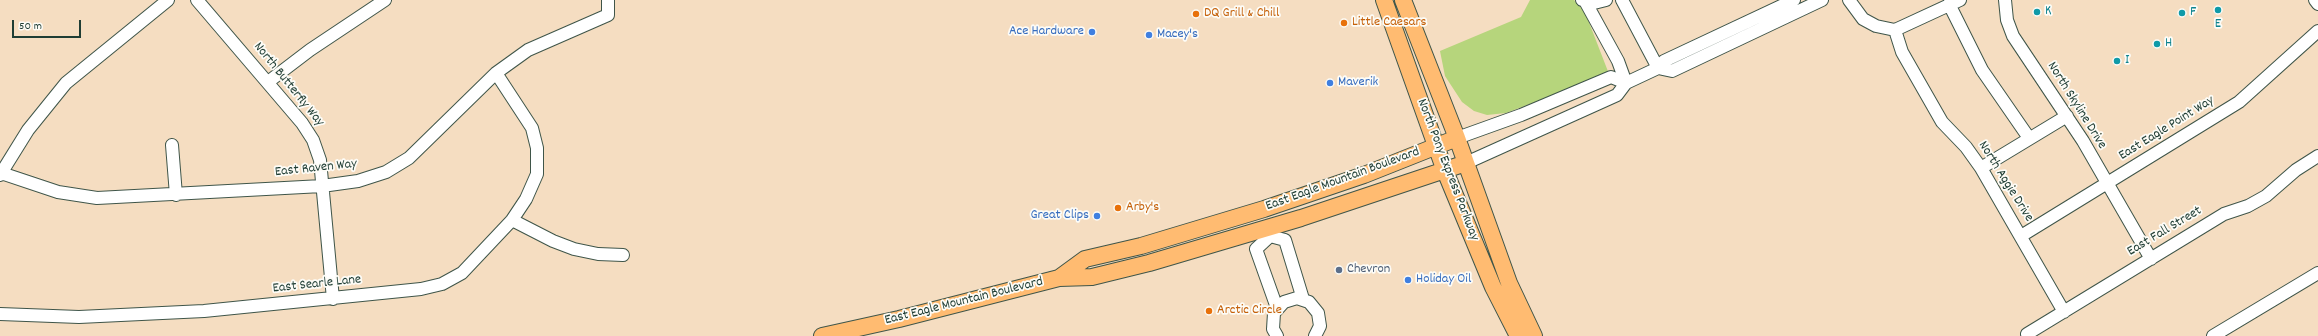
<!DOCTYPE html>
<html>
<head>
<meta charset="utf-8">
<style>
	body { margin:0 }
	#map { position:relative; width:2318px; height:336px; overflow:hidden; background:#f5ddc1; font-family:Dekko,sans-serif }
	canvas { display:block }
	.scale { position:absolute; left:12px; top:20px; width:69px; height:18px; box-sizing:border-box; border:2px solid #1f3d34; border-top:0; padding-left:5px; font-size:12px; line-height:14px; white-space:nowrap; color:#1f3d34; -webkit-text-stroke:3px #fdfcf7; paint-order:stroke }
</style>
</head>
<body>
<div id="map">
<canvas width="2318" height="336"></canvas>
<div class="scale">50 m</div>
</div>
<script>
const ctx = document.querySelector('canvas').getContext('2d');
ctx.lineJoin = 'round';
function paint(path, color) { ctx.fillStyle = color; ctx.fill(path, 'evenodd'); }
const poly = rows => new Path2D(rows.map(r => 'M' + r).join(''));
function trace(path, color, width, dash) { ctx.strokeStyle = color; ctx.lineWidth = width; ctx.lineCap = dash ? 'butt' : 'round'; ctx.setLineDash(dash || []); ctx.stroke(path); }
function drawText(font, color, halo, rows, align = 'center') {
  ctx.font = font + ' Dekko,sans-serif'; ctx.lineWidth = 3.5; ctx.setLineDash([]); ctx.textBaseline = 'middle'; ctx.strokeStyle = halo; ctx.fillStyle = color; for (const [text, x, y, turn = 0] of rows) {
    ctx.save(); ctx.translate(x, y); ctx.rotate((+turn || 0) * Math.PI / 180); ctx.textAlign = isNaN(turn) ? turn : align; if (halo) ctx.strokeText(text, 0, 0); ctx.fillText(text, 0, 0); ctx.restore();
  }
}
paint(poly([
	[1530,0,1574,0,1585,12,1609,74,1506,113,1487,115,1474,111,1462,102,1445,76,1440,51,1521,17]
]), '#b6d57c');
const minor = poly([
	[197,0,302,123,313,140,320,160,333,299],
	[1582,0,1594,3,1606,0],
	[1622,0,1658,68],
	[1849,0,1863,19,1876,26,1895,30,1960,0],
	[2005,0,2007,20,2013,36,2083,141,2151,259],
	[2315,0,2318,4],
	[1585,1,1618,61,1626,83],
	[1949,4,1982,70,2029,138],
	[1895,30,1902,52,1942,122,1966,147,1981,168,2064,312],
	[1658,68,1672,71,1822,0],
	[268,82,310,50,385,0],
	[1457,138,1521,115,1611,77,1626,83],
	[172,145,176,195],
	[1466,163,1617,95,1626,83,1658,68,1664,61,1794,0],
	[1981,168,2067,116],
	[1,173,58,192,97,198,322,186,358,181,386,172,409,158,496,73,528,50,608,15,608,0],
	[0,175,28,130,66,83,168,0],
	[512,220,553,241,574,249,598,254,623,255],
	[1270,236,1256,249,1277,308],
	[1270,236,1285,240,1303,299],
	[2021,236,2239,102,2318,31],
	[0,314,79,317,204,311,421,289,442,284,462,273,512,220,526,199,537,174,537,148,532,128,496,73],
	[2027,334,2224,214,2248,206,2266,196,2296,170,2318,156],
	[1277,336,1273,329,1274,313,1284,302,1297,298,1309,302,1318,313,1320,326,1315,336],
	[2213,336,2318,273]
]);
const major = poly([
	[1384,0,1445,171,1493,287,1518,336],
	[1403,0,1457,138,1509,283,1534,336],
	[1059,278,1085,259,1141,246,1264,209,1364,175,1457,138],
	[822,336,899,319,1059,278,1092,277,1149,263,1301,218,1466,163]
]);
trace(minor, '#3f5549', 14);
trace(major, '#3f5549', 18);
trace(minor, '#fff', 12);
trace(major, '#ffbb71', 16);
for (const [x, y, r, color] of [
	[2218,10,4,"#0f9aa8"],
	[2037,12,4,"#0f9aa8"],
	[2182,13,4,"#0f9aa8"],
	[1196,14,4,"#e8710a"],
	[1344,23,4,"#e8710a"],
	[1092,32,4,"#3f7fe0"],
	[1149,35,4,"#3f7fe0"],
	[2157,44,4,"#0f9aa8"],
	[2117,61,4,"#0f9aa8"],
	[1330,83,4,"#3f7fe0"],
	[1118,208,4,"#e8710a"],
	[1097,216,4,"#3f7fe0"],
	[1339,270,4,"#5c6f8a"],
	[1408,280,4,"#3f7fe0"],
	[1209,311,4,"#e8710a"]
]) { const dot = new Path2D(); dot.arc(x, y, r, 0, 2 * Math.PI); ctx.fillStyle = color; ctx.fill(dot); trace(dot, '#fdfcf7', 1.5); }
drawText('14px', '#0d838f', '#fdfcf7', [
	["K",2045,12],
	["F",2190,13],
	["E",2218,25,"center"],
	["H",2165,44],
	["I",2125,61]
], 'left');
drawText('14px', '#c56008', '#fdfcf7', [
	["DQ Grill & Chill",1204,14],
	["Little Caesars",1352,23],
	["Arby's",1126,208],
	["Arctic Circle",1217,311]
], 'left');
drawText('14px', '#366cbe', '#fdfcf7', [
	["Ace Hardware",1084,32,"right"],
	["Macey's",1157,35],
	["Maverik",1338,83],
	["Great Clips",1089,216,"right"],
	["Holiday Oil",1416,280]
], 'left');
drawText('14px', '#1f3d34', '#fdfcf7', [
	["North Butterfly Way",288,85,51],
	["North Skyline Drive",2076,106,58],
	["East Eagle Point Way",2167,129,-32],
	["East Raven Way",316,169,-6],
	["North Pony Express Parkway",1447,170,69],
	["East Eagle Mountain Boulevard",1343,180,-20],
	["North Aggie Drive",2005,182,58],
	["East Fall Street",2165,232,-31],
	["East Searle Lane",317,285,-6],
	["East Eagle Mountain Boulevard",964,302,-14]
]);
drawText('14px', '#4e5e75', '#fdfcf7', [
	["Chevron",1347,270]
], 'left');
</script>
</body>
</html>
